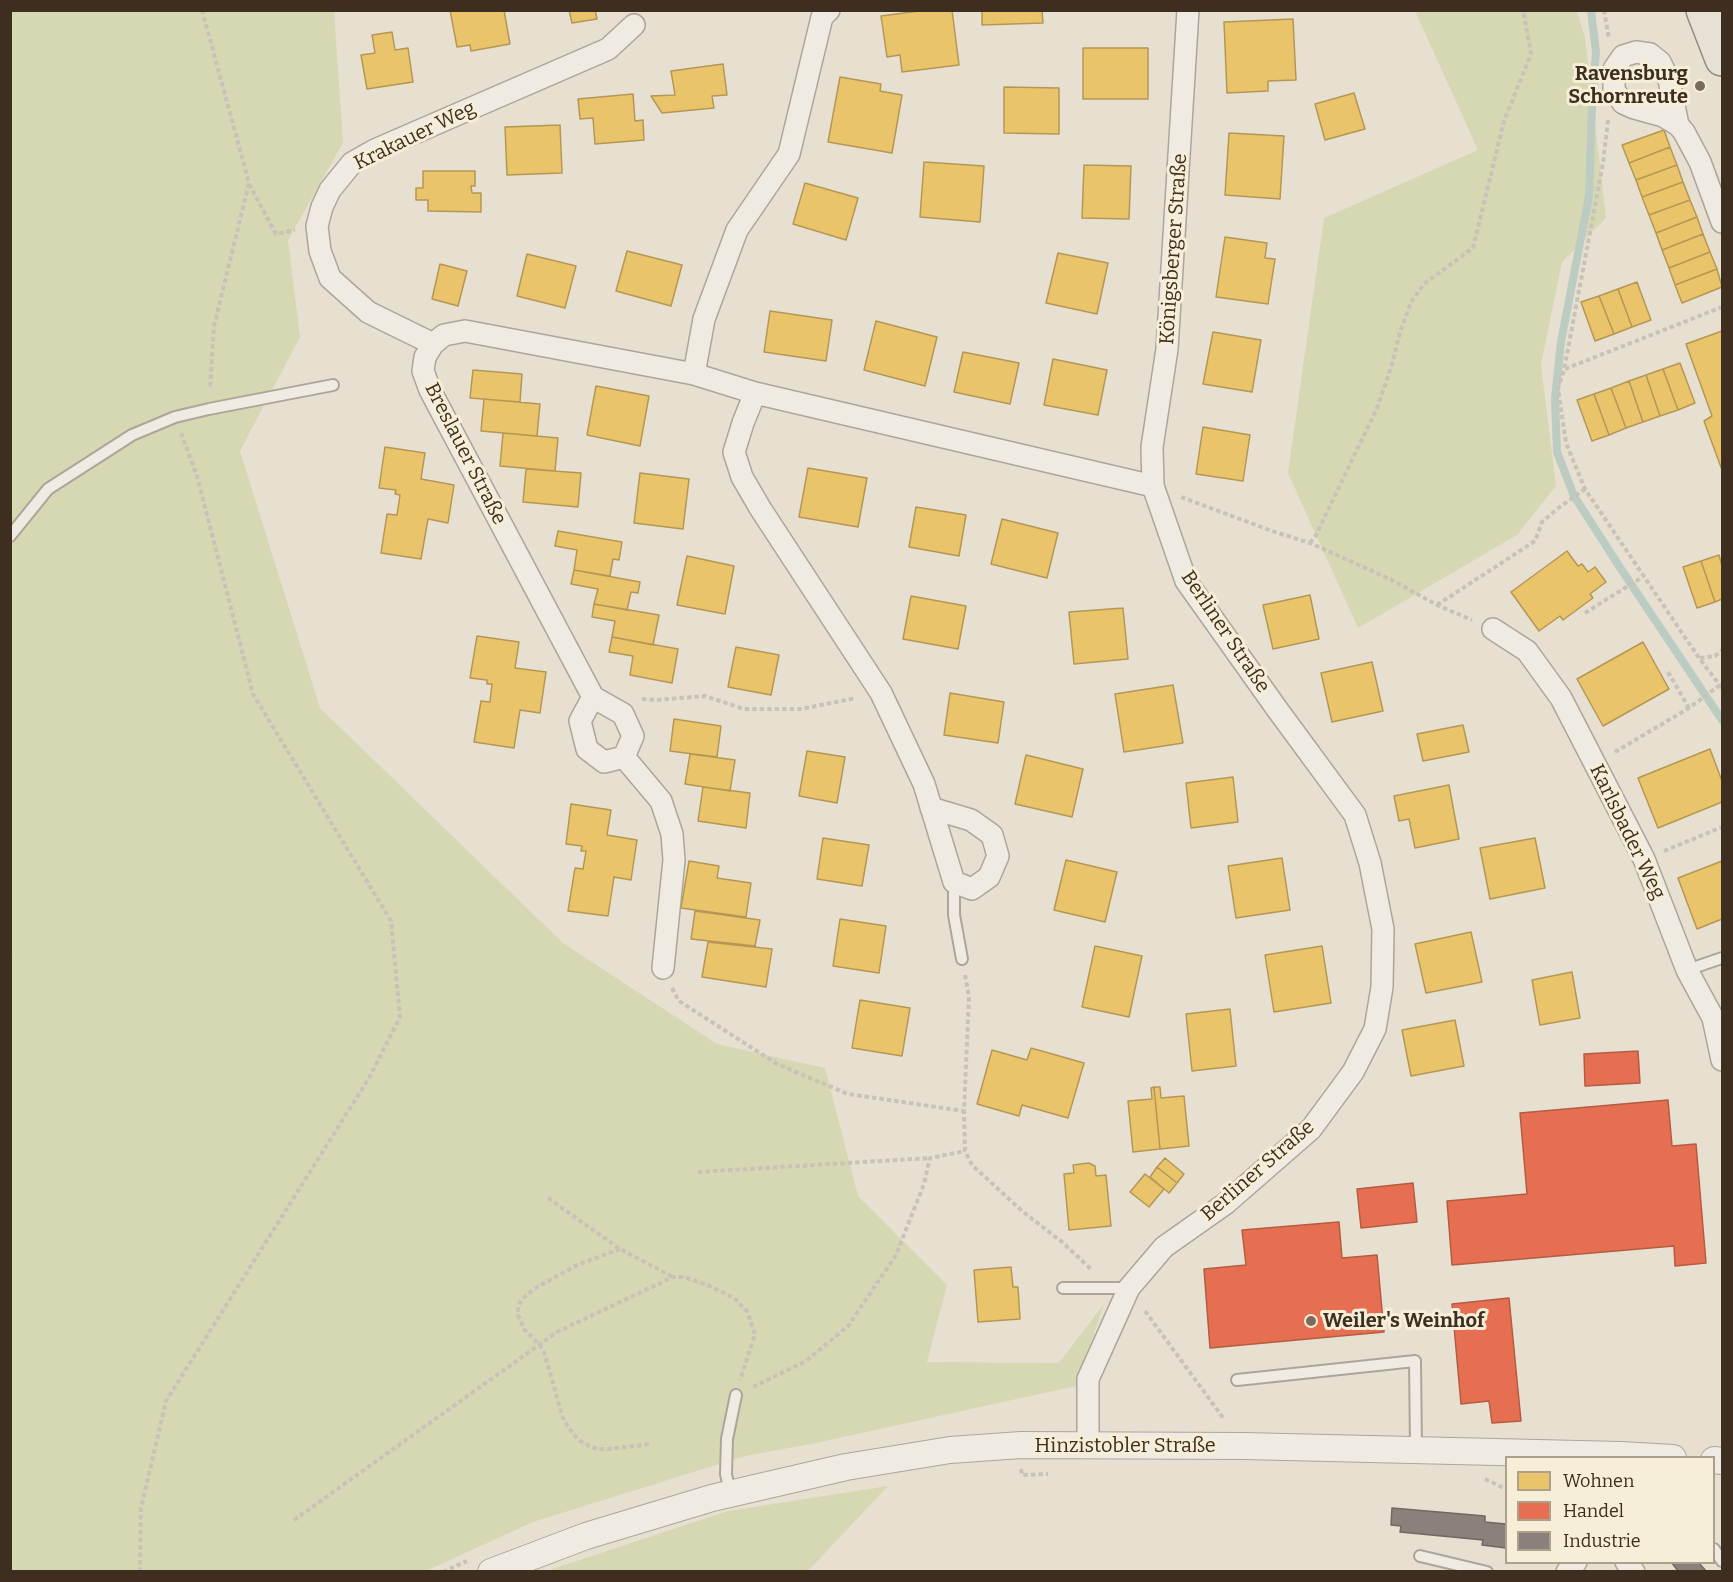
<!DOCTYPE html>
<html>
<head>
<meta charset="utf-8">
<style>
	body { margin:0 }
	#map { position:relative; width:1733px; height:1582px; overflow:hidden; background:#e7e0d1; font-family:Bitter,serif }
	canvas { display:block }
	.frame { position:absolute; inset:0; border:12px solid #3d2e20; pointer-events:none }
	.legend { position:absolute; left:1505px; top:1456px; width:210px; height:108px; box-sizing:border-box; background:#f7eed8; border:2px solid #ada18e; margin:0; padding:8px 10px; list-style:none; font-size:18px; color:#3d2e20 }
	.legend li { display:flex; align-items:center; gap:12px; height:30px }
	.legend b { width:30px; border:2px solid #ada18e }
</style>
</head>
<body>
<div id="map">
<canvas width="1733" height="1582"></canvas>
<div class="frame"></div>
<ul class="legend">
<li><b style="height:16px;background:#e9c46a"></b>Wohnen</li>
<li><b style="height:16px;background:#e76f51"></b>Handel</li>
<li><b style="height:16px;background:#8a817c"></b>Industrie</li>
</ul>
</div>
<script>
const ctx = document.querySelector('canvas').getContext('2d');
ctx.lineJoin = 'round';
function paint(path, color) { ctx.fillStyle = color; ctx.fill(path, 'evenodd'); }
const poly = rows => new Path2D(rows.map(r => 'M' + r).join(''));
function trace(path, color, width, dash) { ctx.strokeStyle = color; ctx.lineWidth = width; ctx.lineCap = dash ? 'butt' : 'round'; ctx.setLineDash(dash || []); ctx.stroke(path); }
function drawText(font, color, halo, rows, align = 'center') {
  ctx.font = font + ' Bitter,serif'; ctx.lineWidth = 6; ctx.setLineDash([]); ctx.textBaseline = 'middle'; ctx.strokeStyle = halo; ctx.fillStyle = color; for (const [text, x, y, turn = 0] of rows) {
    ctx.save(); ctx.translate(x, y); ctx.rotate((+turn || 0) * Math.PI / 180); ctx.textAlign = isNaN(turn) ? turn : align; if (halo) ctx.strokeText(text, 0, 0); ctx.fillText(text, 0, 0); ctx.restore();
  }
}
paint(poly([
	[11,11,334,11,343,143,288,240,300,337,240,451,320,708,563,943,717,1044,825,1068,858,1196,947,1285,927,1362,1059,1363,1104,1304,1076,1386,816,1443,745,1456,533,1522,426,1571,11,1572],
	[1415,11,1577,11,1585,38,1606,218,1562,262,1541,365,1556,486,1517,535,1358,628,1288,473,1324,218,1478,150],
	[888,1486,808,1571,546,1571,728,1511]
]), '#d6d7b3');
const homes = poly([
	[450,10,504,10,510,44,471,51,470,45,457,47,450,10],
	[569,10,595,10,597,19,572,23,569,10],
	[927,10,952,10,959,65,902,72,900,55,887,57,881,16,927,10],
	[982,10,1042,10,1043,23,982,25,982,10],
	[1293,19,1296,80,1268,81,1268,91,1227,93,1224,22,1293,19],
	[392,32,395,50,408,48,413,82,367,89,361,55,375,53,372,35,392,32],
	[1083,48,1148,48,1148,99,1083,99,1083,48],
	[723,64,727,95,712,96,714,108,662,113,651,96,675,95,671,71,723,64],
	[840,77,881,84,880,91,902,95,892,153,828,142,840,77],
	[1004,87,1059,88,1059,134,1004,133,1004,87],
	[1354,93,1365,129,1325,140,1315,104,1354,93],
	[633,94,635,121,643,120,644,140,595,144,593,118,580,119,578,99,633,94],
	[560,125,562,173,507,175,505,127,560,125],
	[1664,130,1670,147,1629,163,1622,145,1664,130],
	[1229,133,1284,136,1280,199,1225,195,1229,133],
	[1670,147,1677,165,1636,180,1629,163,1670,147],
	[924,162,984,166,980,222,920,217,924,162],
	[1084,165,1131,166,1129,219,1082,218,1084,165],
	[1677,165,1683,182,1642,197,1636,180,1677,165],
	[423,171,475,171,475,186,471,186,472,193,481,193,481,212,428,211,428,200,416,200,416,188,423,188,423,171],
	[1683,182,1690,200,1649,215,1642,197,1683,182],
	[805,183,858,198,846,240,793,224,805,183],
	[1690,200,1697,217,1656,233,1649,215,1690,200],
	[1697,217,1703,234,1662,250,1656,233,1697,217],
	[1703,234,1710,252,1669,268,1662,250,1703,234],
	[1225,237,1267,243,1265,258,1275,259,1268,304,1216,297,1225,237],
	[627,251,682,265,671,306,616,291,627,251],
	[1710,252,1717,269,1675,285,1669,268,1710,252],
	[1058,253,1108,263,1097,314,1046,303,1058,253],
	[527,254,576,266,565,308,517,296,527,254],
	[440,264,467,271,458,306,432,299,440,264],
	[1717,269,1722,287,1682,303,1675,285,1717,269],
	[1637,282,1651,320,1632,327,1618,289,1637,282],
	[1618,289,1632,327,1614,334,1599,296,1618,289],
	[1599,296,1614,334,1595,341,1581,302,1599,296],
	[770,311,832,320,826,361,764,352,770,311],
	[876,321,937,337,925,386,864,370,876,321],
	[1722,331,1722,470,1704,421,1712,416,1686,344,1722,331],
	[1213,332,1261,340,1252,392,1203,384,1213,332],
	[963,352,1019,363,1010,404,954,392,963,352],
	[1053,359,1107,370,1098,415,1044,405,1053,359],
	[1680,363,1695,403,1678,410,1663,369,1680,363],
	[1663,369,1678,410,1660,416,1646,375,1663,369],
	[473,370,522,374,520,402,470,398,473,370],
	[1646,375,1660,416,1643,422,1629,381,1646,375],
	[1629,381,1643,422,1626,428,1611,388,1629,381],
	[596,386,649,396,640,446,587,435,596,386],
	[1611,388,1626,428,1609,435,1594,394,1611,388],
	[1594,394,1609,435,1592,441,1577,400,1594,394],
	[484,399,540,404,537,436,481,431,484,399],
	[1203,427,1250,435,1243,481,1196,474,1203,427],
	[503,433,558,438,555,471,500,466,503,433],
	[385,447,425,453,421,479,454,485,448,523,428,519,421,559,381,553,387,514,397,515,400,495,395,494,396,490,379,488,385,447],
	[808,468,867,478,858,527,799,517,808,468],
	[526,469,581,473,578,507,523,502,526,469],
	[640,473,689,479,683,529,634,523,640,473],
	[916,507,966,515,959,556,909,547,916,507],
	[1002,519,1058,533,1047,578,991,564,1002,519],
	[558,531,622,542,619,560,613,559,610,576,574,570,577,550,555,546,558,531],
	[1567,551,1578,566,1582,564,1588,572,1595,567,1606,582,1590,594,1593,598,1563,620,1560,616,1539,631,1511,592,1567,551],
	[1719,555,1722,566,1722,599,1715,602,1701,561,1719,555],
	[687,556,734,566,725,614,677,605,687,556],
	[1701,561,1715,602,1697,608,1683,567,1701,561],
	[574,570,640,582,638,593,631,592,627,610,594,604,598,589,571,584,574,570],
	[1310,595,1319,639,1273,649,1263,605,1310,595],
	[911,596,966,606,958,649,903,639,911,596],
	[594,604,659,615,653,645,612,637,615,621,592,617,594,604],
	[1123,608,1128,659,1074,664,1069,612,1123,608],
	[477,636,519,642,515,668,546,672,540,713,520,710,514,748,474,742,481,701,490,702,492,684,487,684,487,680,470,678,477,636],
	[612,637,678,649,672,683,630,675,633,656,609,652,612,637],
	[1643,642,1669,689,1603,726,1577,679,1643,642],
	[736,647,779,655,771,695,728,687,736,647],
	[1372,662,1383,711,1332,722,1321,673,1372,662],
	[1173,685,1183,743,1124,752,1115,694,1173,685],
	[950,693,1004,702,998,743,944,735,950,693],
	[674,719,721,726,717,757,670,751,674,719],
	[1463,725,1469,752,1423,761,1417,734,1463,725],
	[1710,749,1722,781,1722,802,1658,828,1638,778,1710,749],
	[807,751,845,757,837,803,799,796,807,751],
	[690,754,735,760,730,791,685,784,690,754],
	[1026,755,1083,769,1072,817,1015,804,1026,755],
	[1233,777,1238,822,1191,828,1186,783,1233,777],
	[1449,785,1459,839,1415,848,1409,819,1399,821,1394,796,1449,785],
	[703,787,750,793,746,828,698,821,703,787],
	[571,804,611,810,607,835,637,840,631,880,614,877,608,916,568,911,575,868,583,869,586,851,581,851,582,846,566,844,571,804],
	[823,838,869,845,862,886,817,879,823,838],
	[1535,838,1545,888,1490,899,1480,848,1535,838],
	[1282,858,1290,910,1236,918,1228,866,1282,858],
	[1066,860,1117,872,1105,922,1054,910,1066,860],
	[689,861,719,866,717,878,751,883,746,917,681,908,689,861],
	[1722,861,1722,919,1697,929,1678,878,1722,861],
	[695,911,760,920,755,946,691,939,695,911],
	[840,919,886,926,879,973,833,966,840,919],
	[1471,932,1482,982,1426,993,1415,944,1471,932],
	[708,942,772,949,766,987,702,977,708,942],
	[1095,946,1142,956,1129,1017,1082,1007,1095,946],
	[1322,946,1331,1003,1274,1012,1265,955,1322,946],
	[1572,972,1580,1018,1540,1025,1532,980,1572,972],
	[860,1000,910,1008,902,1056,852,1048,860,1000],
	[1230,1009,1236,1066,1192,1071,1186,1014,1230,1009],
	[1455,1020,1464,1066,1411,1076,1402,1030,1455,1020],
	[1031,1048,1084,1063,1068,1118,1022,1105,1019,1116,977,1104,992,1050,1027,1060,1031,1048],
	[1154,1087,1160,1087,1161,1098,1184,1096,1189,1146,1160,1149,1154,1087],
	[1154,1087,1160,1149,1133,1152,1128,1101,1152,1099,1151,1088,1154,1087],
	[1165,1158,1184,1174,1177,1183,1157,1167,1165,1158],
	[1089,1163,1095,1166,1096,1176,1106,1175,1111,1226,1069,1230,1064,1174,1074,1173,1073,1165,1089,1163],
	[1157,1167,1177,1183,1169,1193,1150,1177,1157,1167],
	[1145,1174,1164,1189,1149,1207,1130,1192,1145,1174],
	[1011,1267,1013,1287,1018,1287,1020,1319,978,1322,974,1270,1011,1267]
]);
paint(homes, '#e9c46a');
trace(homes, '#b59754', 1.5);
const shops = poly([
	[1638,1051,1640,1083,1585,1086,1584,1054,1638,1051],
	[1668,1100,1672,1146,1696,1144,1706,1263,1675,1266,1674,1246,1452,1265,1447,1201,1527,1194,1520,1113,1668,1100],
	[1413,1183,1417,1222,1361,1228,1357,1189,1413,1183],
	[1339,1222,1342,1258,1377,1255,1384,1332,1210,1348,1204,1269,1246,1265,1242,1230,1339,1222],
	[1509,1298,1521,1421,1492,1423,1489,1401,1461,1404,1452,1304,1509,1298]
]);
paint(shops, '#e76f51');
trace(shops, '#b45c42', 1.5);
const industry = poly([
	[1392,1508,1485,1516,1485,1522,1506,1524,1506,1548,1482,1545,1483,1540,1400,1532,1401,1526,1391,1525,1392,1508],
	[1671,1562,1698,1562,1707,1572,1679,1572,1671,1562]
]);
paint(industry, '#8a817c');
trace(industry, '#736860', 1.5);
trace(poly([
	[1591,10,1596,52,1592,107,1589,196,1561,342,1555,398,1557,452,1574,496,1621,569,1722,720]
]), '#bcccc2', 8);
const service = poly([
	[10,536,48,489,132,435,175,417,209,409,333,385],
	[954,882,954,915,962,959],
	[1687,970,1722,958],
	[1063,1288,1129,1288],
	[1237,1380,1415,1361,1416,1450],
	[730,1493,726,1474,727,1439,736,1395],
	[1714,1549,1722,1561],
	[1420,1556,1487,1572]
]);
const minor = poly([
	[1678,125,1669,80,1660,62,1650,54,1636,52,1623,56,1614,69,1614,90,1623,103,1634,108,1663,116,1678,125,1684,132,1700,162,1722,222],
	[433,344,368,312,330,278,320,251,317,226,322,207,330,190,352,163,375,150,608,49,634,25],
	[694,374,704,319,737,230,789,154,822,17,829,10],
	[1153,486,1152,447,1167,349,1188,10],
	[1493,629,1527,651,1561,698,1644,859,1687,970,1713,1018,1722,1060],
	[593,697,623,714,633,736,624,757],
	[931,808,971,820,992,835,998,856,989,877,972,889,954,882,924,784,881,693,760,508,742,477,734,452,743,423,755,393,1153,486,1186,581,1277,709,1355,815,1370,863,1383,929,1382,987,1375,1029,1353,1072,1311,1129,1225,1204,1164,1247,1129,1288,1088,1379,1088,1446],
	[663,968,674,860,672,834,661,801,624,757,604,762,587,749,580,721,593,697,430,390,423,371,425,357,433,344,444,335,465,331,694,374,755,393],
	[1626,1562,1634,1572],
	[1567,1572,1576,1562]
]);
const tertiary = poly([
	[1714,1460,1722,1461],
	[491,1572,586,1536,712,1498,846,1467,950,1450,1021,1445,1244,1446,1621,1455,1673,1458]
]);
const primary = poly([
	[1703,10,1722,59]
]);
trace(service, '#ada599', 14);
trace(minor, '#ada599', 24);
trace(tertiary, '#ada599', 28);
trace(primary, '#928b80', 36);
trace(poly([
	[202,10,249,183,214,326,210,389],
	[1604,10,1609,39],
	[1608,120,1603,163,1582,275,1564,370,1558,388,1566,443,1585,489,1699,658,1722,688],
	[249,184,276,234,295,230],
	[1565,369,1722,307],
	[1181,497,1272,531,1310,543,1392,580,1437,605,1472,620],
	[1310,543,1316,535,1378,406,1392,364,1400,332,1411,302,1424,284,1473,248,1504,121,1531,54,1523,10],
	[1437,605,1535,541,1542,522,1557,509,1585,489],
	[1585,613,1644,576],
	[1700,658,1715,656,1722,650],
	[1668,672,1689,708],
	[642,699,656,700,705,696,744,709,801,709,856,698],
	[1615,752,1689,708,1720,685],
	[1664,851,1722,827],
	[10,960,11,961],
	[965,975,969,997,964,1111,965,1151,972,1165,1022,1211,1062,1242,1092,1270],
	[672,988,679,1001,777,1064,848,1094,964,1111],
	[698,1172,930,1158],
	[548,1198,620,1249,673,1277],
	[620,1249,577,1265,534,1289,522,1299,518,1306,518,1315,524,1329,539,1344,544,1352,563,1418,568,1427,577,1438,583,1443,597,1449,609,1449,651,1444],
	[1145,1311,1224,1419],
	[753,1387,806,1361,848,1326,896,1255,924,1184,930,1158,965,1151],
	[1021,1469,1022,1475,1048,1474],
	[1485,1479,1506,1489],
	[294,1520,557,1332,673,1277,684,1277,710,1286,734,1298,747,1311,755,1334,740,1380],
	[140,1572,141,1508,166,1401,369,1078,400,1017,391,921,253,694,197,476,181,433],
	[443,1572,467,1561]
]), '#c8c2b9', 4, [4.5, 3]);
trace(service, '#efebe3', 10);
trace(minor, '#efebe3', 21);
trace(tertiary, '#efebe3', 26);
trace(primary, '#e6e1d4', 33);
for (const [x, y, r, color] of [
	[1700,86,6,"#786c5e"],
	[1311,1321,6,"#786c5e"]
]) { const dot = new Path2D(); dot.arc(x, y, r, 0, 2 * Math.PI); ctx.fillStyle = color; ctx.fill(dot); trace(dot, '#f7eed8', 2); }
drawText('bold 20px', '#3d2e20', '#f7eed8', [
	["Ravensburg",1688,74],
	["Schornreute",1688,97],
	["Weiler's Weinhof",1323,1321,"left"]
], 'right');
drawText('20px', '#3d2e20', '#f7eed8', [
	["Krakauer Weg",415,136,-26],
	["Königsberger Straße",1174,249,-86],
	["Breslauer Straße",465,454,63],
	["Berliner Straße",1225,632,56],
	["Karlsbader Weg",1627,832,64],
	["Berliner Straße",1258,1171,-41],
	["Hinzistobler Straße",1125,1446]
]);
</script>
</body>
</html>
